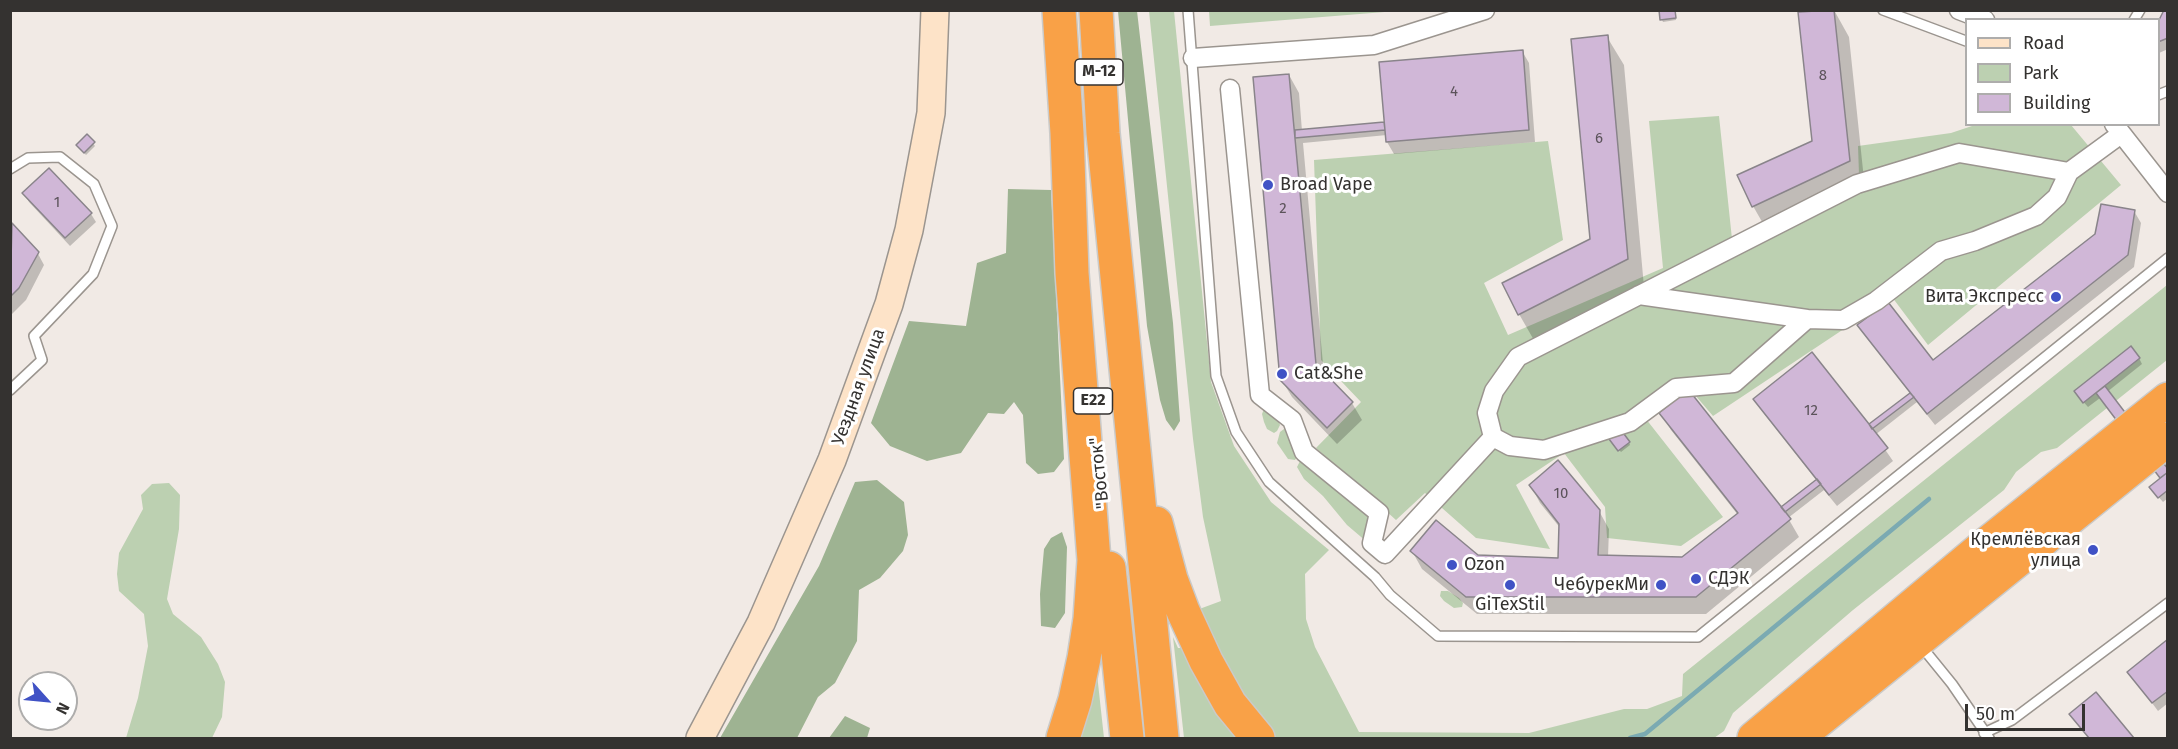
<!DOCTYPE html>
<html>
<head>
<meta charset="utf-8">
<style>
	body { margin:0 }
	#map { position:relative; width:2178px; height:749px; overflow:hidden; background:#f1eae5; font-family:"Fira Sans",sans-serif }
	canvas { display:block }
	.frame { position:absolute; inset:0; border:12px solid #343230; pointer-events:none }
	.legend { position:absolute; left:1965px; top:18px; width:195px; height:108px; box-sizing:border-box; background:#fff; border:2px solid #aeadac; margin:0; padding:8px 10px; list-style:none; font-size:18px; color:#343230 }
	.legend li { display:flex; align-items:center; gap:12px; height:30px }
	.legend b { width:30px; border:2px solid #aeadac }
	.north { position:absolute; left:18px; top:671px; width:60px; height:60px; box-sizing:border-box; background:#fff; border:2px solid #aeadac; border-radius:50%; rotate:117deg; font-size:16px; font-weight:700; line-height:24px; text-align:center; color:#343230 }
	.north::after { content:''; display:block; margin:auto; width:21px; height:27px; background:#4052c5; clip-path:polygon(50% 0,100% 100%,50% 72%,0 100%) }
	.scale { position:absolute; left:1965px; top:704px; width:120px; height:27px; box-sizing:border-box; border:3px solid #343230; border-top:0; padding-left:8px; font-size:18px; line-height:21px; white-space:nowrap; color:#343230; -webkit-text-stroke:4px #fff; paint-order:stroke }
</style>
</head>
<body>
<div id="map">
<canvas width="2178" height="749"></canvas>
<div class="frame"></div>
<ul class="legend">
<li><b style="height:8px;background:#fde3c8"></b>Road</li>
<li><b style="height:16px;background:#bcd0b1"></b>Park</li>
<li><b style="height:16px;background:#d0b7d7"></b>Building</li>
</ul>
<div class="north">N</div>
<div class="scale">50 m</div>
</div>
<script>
const ctx = document.querySelector('canvas').getContext('2d');
ctx.lineJoin = 'round';
function paint(path, color) { ctx.fillStyle = color; ctx.fill(path, 'evenodd'); }
const poly = rows => new Path2D(rows.map(r => 'M' + r).join(''));
function trace(path, color, width, dash) { ctx.strokeStyle = color; ctx.lineWidth = width; ctx.lineCap = dash ? 'butt' : 'round'; ctx.setLineDash(dash || []); ctx.stroke(path); }
function drawText(font, color, halo, rows, align = 'center') {
  ctx.font = font + ' "Fira Sans",sans-serif'; ctx.lineWidth = 6; ctx.setLineDash([]); ctx.textBaseline = 'middle'; ctx.strokeStyle = halo; ctx.fillStyle = color; for (const [text, x, y, turn = 0] of rows) {
    ctx.save(); ctx.translate(x, y); ctx.rotate((+turn || 0) * Math.PI / 180); ctx.textAlign = isNaN(turn) ? turn : align; if (halo) ctx.strokeText(text, 0, 0); ctx.fillText(text, 0, 0); ctx.restore();
  }
}
paint(poly([
	[1149,11,1174,11,1211,382,1234,446,1271,502,1329,550,1305,574,1306,619,1315,647,1359,732,1529,733,1624,709,1647,709,1682,696,1683,674,2167,285,2167,360,2057,448,2041,452,2016,472,2004,490,1853,610,1733,713,1724,731,1714,738,1271,738,1260,728,1194,611,1221,601,1203,517,1193,439],
	[1209,11,1209,10,1397,11,1210,26],
	[1719,116,1732,239,1859,175,1858,146,1951,133,1975,125,2071,125,2121,185,1928,345,1892,297,1713,416,1689,388,1646,419,1723,517,1681,546,1607,538,1605,507,1564,453,1516,485,1550,549,1476,538,1425,493,1396,520,1316,448,1361,402,1321,360,1314,160,1548,141,1563,240,1484,283,1508,335,1663,268,1649,121],
	[1264,409,1276,415,1280,425,1277,431,1274,433,1267,429,1264,422,1262,414],
	[1284,429,1287,430,1297,457,1295,460,1288,459,1277,443,1280,432],
	[1300,461,1302,461,1371,512,1367,542,1347,525,1323,496,1304,479,1297,467],
	[169,483,180,495,179,529,167,599,173,614,201,637,218,664,225,682,222,717,212,738,126,738,138,698,148,646,144,614,119,591,117,574,119,553,143,509,141,495,152,484],
	[1441,591,1448,591,1459,598,1463,603,1462,607,1454,608,1444,601,1440,596],
	[1173,637,1178,648,1182,648,1237,738,1184,738],
	[1097,674,1104,738,1077,738]
]), '#bcd0b1');
paint(poly([
	[1118,11,1137,11,1173,323,1180,421,1174,431,1166,420,1160,400,1147,326],
	[1008,189,1051,190,1064,459,1054,472,1038,474,1026,463,1023,415,1014,402,1004,414,988,413,961,453,927,461,890,446,871,423,909,321,966,326,977,263,1006,253],
	[877,480,904,502,908,535,903,551,880,578,859,590,857,641,835,683,818,697,797,738,720,738,819,566,855,482],
	[1062,532,1067,547,1065,613,1055,628,1041,626,1040,594,1044,549,1051,538],
	[845,716,870,728,867,738,829,738]
]), '#9eb392');
paint(poly([
	[1675,10,1676,20,1663,22,1662,20],
	[1822,10,1834,10,1849,37,1865,189,1769,234,1753,206,1813,141,1800,13],
	[2168,10,2168,49,2159,53,2158,26],
	[1607,37,1624,65,1644,287,1535,342,1519,314,1591,240],
	[1522,51,1529,63,1535,142,1394,154,1387,142,1387,135,1303,143,1324,375,1352,403,1362,420,1337,444,1292,397,1281,379,1289,75,1299,93,1302,131,1383,124,1386,129],
	[87,136,95,146,86,155,79,147],
	[24,193,91,214,96,222,70,246,29,202],
	[2134,211,2141,223,2134,267,1935,425,1917,402,1875,435,1893,461,1837,506,1824,490,1788,518,1799,537,1706,614,1477,614,1422,569,1412,551,1559,559,1561,529,1540,503,1531,486,1599,511,1609,529,1608,557,1683,558,1738,515,1671,430,1661,413,1781,509,1817,481,1762,411,1755,399,1874,431,1871,425,1911,394,1866,337,1859,325,1933,362],
	[11,225,37,252,44,265,26,300,10,316],
	[2139,358,2142,364,2107,392,2168,471,2168,498,2163,502,2155,493,2161,479,2100,398,2088,407,2079,397],
	[1612,442,1629,442,1630,445,1621,452],
	[2168,641,2168,703,2158,711,2129,672],
	[2096,694,2132,738,2088,738,2071,714]
]), '#0003');
trace(poly([
	[1630,738,1645,734,1929,499]
]), '#7baab2', 4.5);
const building = poly([
	[1659,10,1675,10,1676,18,1660,20,1659,10],
	[1834,10,1850,161,1752,207,1737,175,1812,141,1798,12,1834,10],
	[2164,10,2168,10,2168,38,2158,42,2158,22,2164,10],
	[1608,35,1628,259,1518,315,1502,283,1590,239,1571,39,1608,35],
	[1523,50,1529,130,1386,142,1379,62,1523,50],
	[1289,74,1316,364,1353,402,1327,428,1280,380,1253,77,1289,74],
	[1384,122,1385,130,1295,138,1295,130,1384,122],
	[87,134,95,142,84,153,76,145,87,134],
	[49,168,92,213,65,238,22,193,49,168],
	[2101,204,2135,210,2128,255,1927,414,1857,325,1888,302,1933,360,2095,234,2101,204],
	[12,223,39,252,19,288,10,297,12,223],
	[2131,346,2140,358,2083,403,2074,391,2131,346],
	[1812,352,1888,448,1829,495,1753,399,1812,352],
	[2105,386,2168,469,2168,472,2160,478,2096,393,2105,386],
	[1688,389,1791,519,1696,597,1466,597,1410,551,1436,520,1478,555,1558,558,1559,524,1529,485,1558,460,1600,510,1598,555,1682,557,1738,513,1659,413,1688,389],
	[1910,393,1914,397,1872,429,1869,424,1910,393],
	[1621,430,1630,442,1618,451,1609,439,1621,430],
	[2168,472,2168,490,2158,498,2149,487,2168,472],
	[1817,479,1821,484,1785,512,1781,507,1817,479],
	[2168,639,2168,691,2152,703,2127,672,2168,639],
	[2096,692,2134,738,2089,738,2069,714,2096,692]
]);
paint(building, '#d0b7d7');
trace(building, '#89848a', 1.5);
const lane = poly([
	[1188,10,1216,376,1236,432,1269,482,1375,577,1390,595,1438,636,1698,637,2168,258],
	[1883,10,1966,41],
	[2134,20,2140,10],
	[2158,95,2168,91],
	[10,169,28,158,60,157,94,184,112,226,93,274,34,336,42,360,10,390],
	[1919,651,1926,652,1952,684,1989,738],
	[1984,733,2012,720,2168,603]
]);
const street = poly([
	[1959,10,1985,20],
	[1193,58,1374,45,1485,10],
	[1230,89,1260,395,1292,420,1304,452,1379,513,1372,543,1385,554,1493,437],
	[2114,124,2168,193],
	[2069,172,1959,153,1857,184,1518,357,1494,391,1487,413,1493,437,1510,446,1544,450,1630,422,1676,388,1734,383,1807,319,1843,320,1876,301,1941,251,1975,241,2036,216,2057,197,2069,172,2121,134],
	[1639,295,1807,319]
]);
const secondary = poly([
	[700,738,761,623,832,460,889,304,909,230,931,113,935,10]
]);
const highway = poly([
	[1059,10,1067,133,1072,273,1094,560,1090,619,1084,658,1075,700,1063,738],
	[1096,10,1103,133,1162,738],
	[1156,523,1171,579,1183,611,1206,661,1230,704,1258,738],
	[1109,568,1127,738],
	[1754,738,1979,550,2168,399],
	[1797,738,2168,439]
]);
trace(lane, '#9b958f', 12);
trace(street, '#9b958f', 21);
trace(secondary, '#9b958f', 30);
trace(highway, '#cacac9', 36);
trace(lane, '#fff', 9);
trace(street, '#fff', 18);
trace(secondary, '#fde3c8', 27);
trace(highway, '#f9a147', 33);
for (const [x, y, r, color] of [
	[1268,185,6,"#4052c5"],
	[2056,297,6,"#4052c5"],
	[1282,374,6,"#4052c5"],
	[2093,550,6,"#4052c5"],
	[1452,565,6,"#4052c5"],
	[1696,579,6,"#4052c5"],
	[1510,585,6,"#4052c5"],
	[1661,585,6,"#4052c5"]
]) { const dot = new Path2D(); dot.arc(x, y, r, 0, 2 * Math.PI); ctx.fillStyle = color; ctx.fill(dot); trace(dot, '#fff', 2); }
drawText('15px', '#5b535a', null, [
	["8",1823,76],
	["4",1454,92],
	["6",1599,139],
	["1",57,203],
	["2",1283,209],
	["12",1811,411],
	["10",1561,494]
]);
for (const [x, y, w] of [
	[1099,72,48],
	[1093,401,39]
]) { const box = new Path2D(); box.roundRect(x - w / 2, y - 13, w, 26, 4.5); ctx.fillStyle = '#fff'; ctx.fill(box); trace(box, '#343230', 1.5); }
drawText('bold 16px', '#343230', null, [
	["М-12",1099,72],
	["E22",1093,401]
]);
drawText('18px', '#343230', '#fff', [
	["Broad Vape",1280,185],
	["Вита Экспресс",2044,297,"right"],
	["Cat&She",1294,374],
	["Кремлёвская",2081,540,"right"],
	["улица",2081,561,"right"],
	["Ozon",1464,565],
	["СДЭК",1708,579],
	["ЧебурекМи",1649,585,"right"],
	["GiTexStil",1510,605,"center"]
], 'left');
drawText('18px', '#343230', '#fff', [
	["Уездная улица",859,387,-70],
	["\"Восток\"",1100,473,-96]
]);
</script>
</body>
</html>
